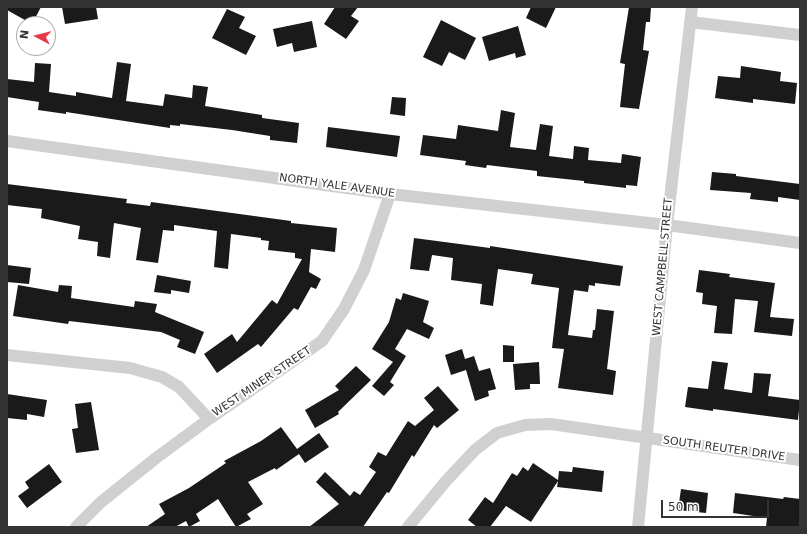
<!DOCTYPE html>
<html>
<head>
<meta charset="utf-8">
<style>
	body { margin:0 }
	#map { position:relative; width:807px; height:534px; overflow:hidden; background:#fff; font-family:"DejaVu Sans",sans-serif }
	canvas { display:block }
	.frame { position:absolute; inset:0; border:8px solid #333; pointer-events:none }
	.north { position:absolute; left:16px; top:16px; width:40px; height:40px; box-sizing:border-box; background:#fff; border:1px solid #adadad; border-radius:50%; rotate:277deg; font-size:11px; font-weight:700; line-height:16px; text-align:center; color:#333 }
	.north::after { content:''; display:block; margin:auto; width:14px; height:18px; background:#e63946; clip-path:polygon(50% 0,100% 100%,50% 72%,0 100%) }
	.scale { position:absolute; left:661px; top:500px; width:108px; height:18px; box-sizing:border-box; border:2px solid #333; border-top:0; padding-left:5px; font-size:12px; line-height:14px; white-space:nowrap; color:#333; -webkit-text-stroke:3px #fff; paint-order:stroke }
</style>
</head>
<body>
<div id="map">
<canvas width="807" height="534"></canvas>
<div class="frame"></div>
<div class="north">N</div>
<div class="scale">50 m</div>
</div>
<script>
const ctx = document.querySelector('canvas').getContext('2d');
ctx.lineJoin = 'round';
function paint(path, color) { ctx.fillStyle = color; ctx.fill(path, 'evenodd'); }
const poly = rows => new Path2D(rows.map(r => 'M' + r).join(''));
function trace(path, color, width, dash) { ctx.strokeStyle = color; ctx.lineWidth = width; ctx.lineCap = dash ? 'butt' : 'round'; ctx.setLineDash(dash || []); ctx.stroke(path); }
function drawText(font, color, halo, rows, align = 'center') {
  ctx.font = font + ' "DejaVu Sans",sans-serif'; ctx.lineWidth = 4; ctx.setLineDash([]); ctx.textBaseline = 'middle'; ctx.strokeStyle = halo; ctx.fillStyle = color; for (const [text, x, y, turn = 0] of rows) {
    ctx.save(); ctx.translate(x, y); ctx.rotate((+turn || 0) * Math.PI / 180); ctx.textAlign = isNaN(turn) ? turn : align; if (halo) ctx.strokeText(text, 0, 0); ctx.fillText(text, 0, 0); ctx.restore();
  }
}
paint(poly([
	[7,7,41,7,32,24,7,10],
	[62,7,96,7,98,19,65,24],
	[335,7,358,7,351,16,359,21,346,39,324,24],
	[531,7,556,7,546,28,526,18],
	[629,7,651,7,650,22,646,22,643,50,649,51,639,109,620,107,625,64,620,63],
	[227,9,245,17,239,28,256,36,246,55,212,38],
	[441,20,476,38,465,60,449,52,442,66,423,57],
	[312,21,317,47,294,52,292,43,277,47,273,29],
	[518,26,526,55,516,58,515,53,489,61,482,37],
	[117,62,131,64,126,101,163,106,165,94,192,98,193,85,208,87,205,106,262,115,262,118,299,123,297,143,270,140,270,136,232,130,180,124,180,126,170,125,170,128,66,112,66,114,38,110,39,102,7,97,7,79,34,82,35,63,51,64,49,92,76,96,76,92,112,98],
	[741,66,781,72,780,81,797,83,795,104,753,99,753,103,715,98,718,76,740,78],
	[392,97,406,98,405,116,390,114],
	[501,110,515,113,510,147,536,150,540,124,553,126,549,156,573,159,574,146,589,148,588,160,621,163,622,154,641,157,637,186,626,185,626,188,584,183,584,181,537,176,537,171,487,165,486,168,465,165,466,161,420,155,423,135,456,139,458,125,498,131],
	[328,127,400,136,397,157,326,147],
	[712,172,736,174,736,176,800,184,800,200,778,197,778,202,750,199,751,193,710,190],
	[7,184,127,199,126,203,150,206,151,202,291,221,291,223,337,228,335,252,311,249,309,272,321,279,316,289,311,287,298,310,294,308,261,347,258,344,217,373,204,354,232,334,237,342,272,300,277,304,302,259,295,258,295,253,268,250,269,241,261,240,261,238,231,234,228,269,214,267,217,231,174,225,174,231,163,230,158,263,136,260,141,228,114,223,110,258,97,256,98,242,78,239,80,226,41,218,42,209,7,205],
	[414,238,490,248,490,246,623,266,620,286,595,283,595,286,589,285,588,292,574,290,568,335,592,338,593,330,595,330,597,309,614,311,607,369,616,371,613,395,558,388,564,349,552,348,559,288,531,284,533,274,498,269,493,306,480,304,482,284,451,280,453,258,432,255,429,271,410,269],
	[7,265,31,268,29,284,7,282],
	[699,270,730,274,729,277,775,283,770,317,794,319,792,336,754,332,758,301,735,299,732,334,714,333,717,306,702,304,703,293,696,292],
	[157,275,191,281,189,293,171,290,171,294,154,292],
	[18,285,58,292,59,285,72,286,71,298,134,307,135,301,157,304,155,312,204,332,195,354,177,347,180,340,161,332,69,321,68,324,13,316],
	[403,293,429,301,423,322,434,328,429,339,407,329,395,349,406,356,390,382,394,385,384,396,372,386,393,362,372,349,389,322,396,298,401,300],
	[503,345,514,346,514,362,503,362],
	[462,349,465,359,474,356,479,371,490,368,496,389,488,391,489,396,475,401,466,370,451,375,445,355],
	[712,361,728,363,724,389,752,393,754,373,771,374,768,396,800,400,798,420,713,409,713,411,685,407,688,387,708,389],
	[539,362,540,384,530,384,530,389,515,390,513,364],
	[356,366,371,380,338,412,339,414,315,428,305,410,339,390,335,386],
	[438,386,459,410,437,428,434,425,414,457,412,455,389,493,387,492,363,527,309,527,339,504,316,482,325,472,350,496,354,491,360,495,376,472,369,467,378,452,386,456,408,421,415,426,434,410,424,398],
	[7,394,47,400,44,417,27,414,27,420,7,418],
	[91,402,99,450,76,453,72,429,78,428,75,404],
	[281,427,297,449,319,433,329,447,305,463,299,454,276,470,275,468,248,482,263,504,247,514,251,519,236,527,218,499,196,514,200,521,189,527,186,521,175,527,146,527,165,514,159,504,189,488,226,463,224,461,261,441],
	[533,463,558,480,559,471,572,472,573,467,604,471,602,492,557,487,558,481,531,522,506,506,490,527,477,527,468,520,485,497,493,503,512,473,517,476,523,467,528,471],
	[49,464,62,482,27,508,18,496,29,488,25,482],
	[681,489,708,493,706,513,678,510],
	[735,493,783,499,784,497,800,499,800,527,766,527,767,518,733,513]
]), '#1a1a1a');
trace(poly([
	[690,22,800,35],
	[7,141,390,194,667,225,800,243],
	[7,355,130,368,162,377,179,387,209,419],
	[76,527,101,502,156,458,209,419,322,341,344,309,364,270,390,194],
	[408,527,446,481,475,450,497,433,525,425,551,424,800,460],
	[638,527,667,225,692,7]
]), '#d0d0d0', 12);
drawText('11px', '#333', '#fff', [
	["NORTH YALE AVENUE",337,186,8],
	["WEST CAMPBELL STREET",663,267,-85],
	["WEST MINER STREET",262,382,-34],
	["SOUTH REUTER DRIVE",724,449,8]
]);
</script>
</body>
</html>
